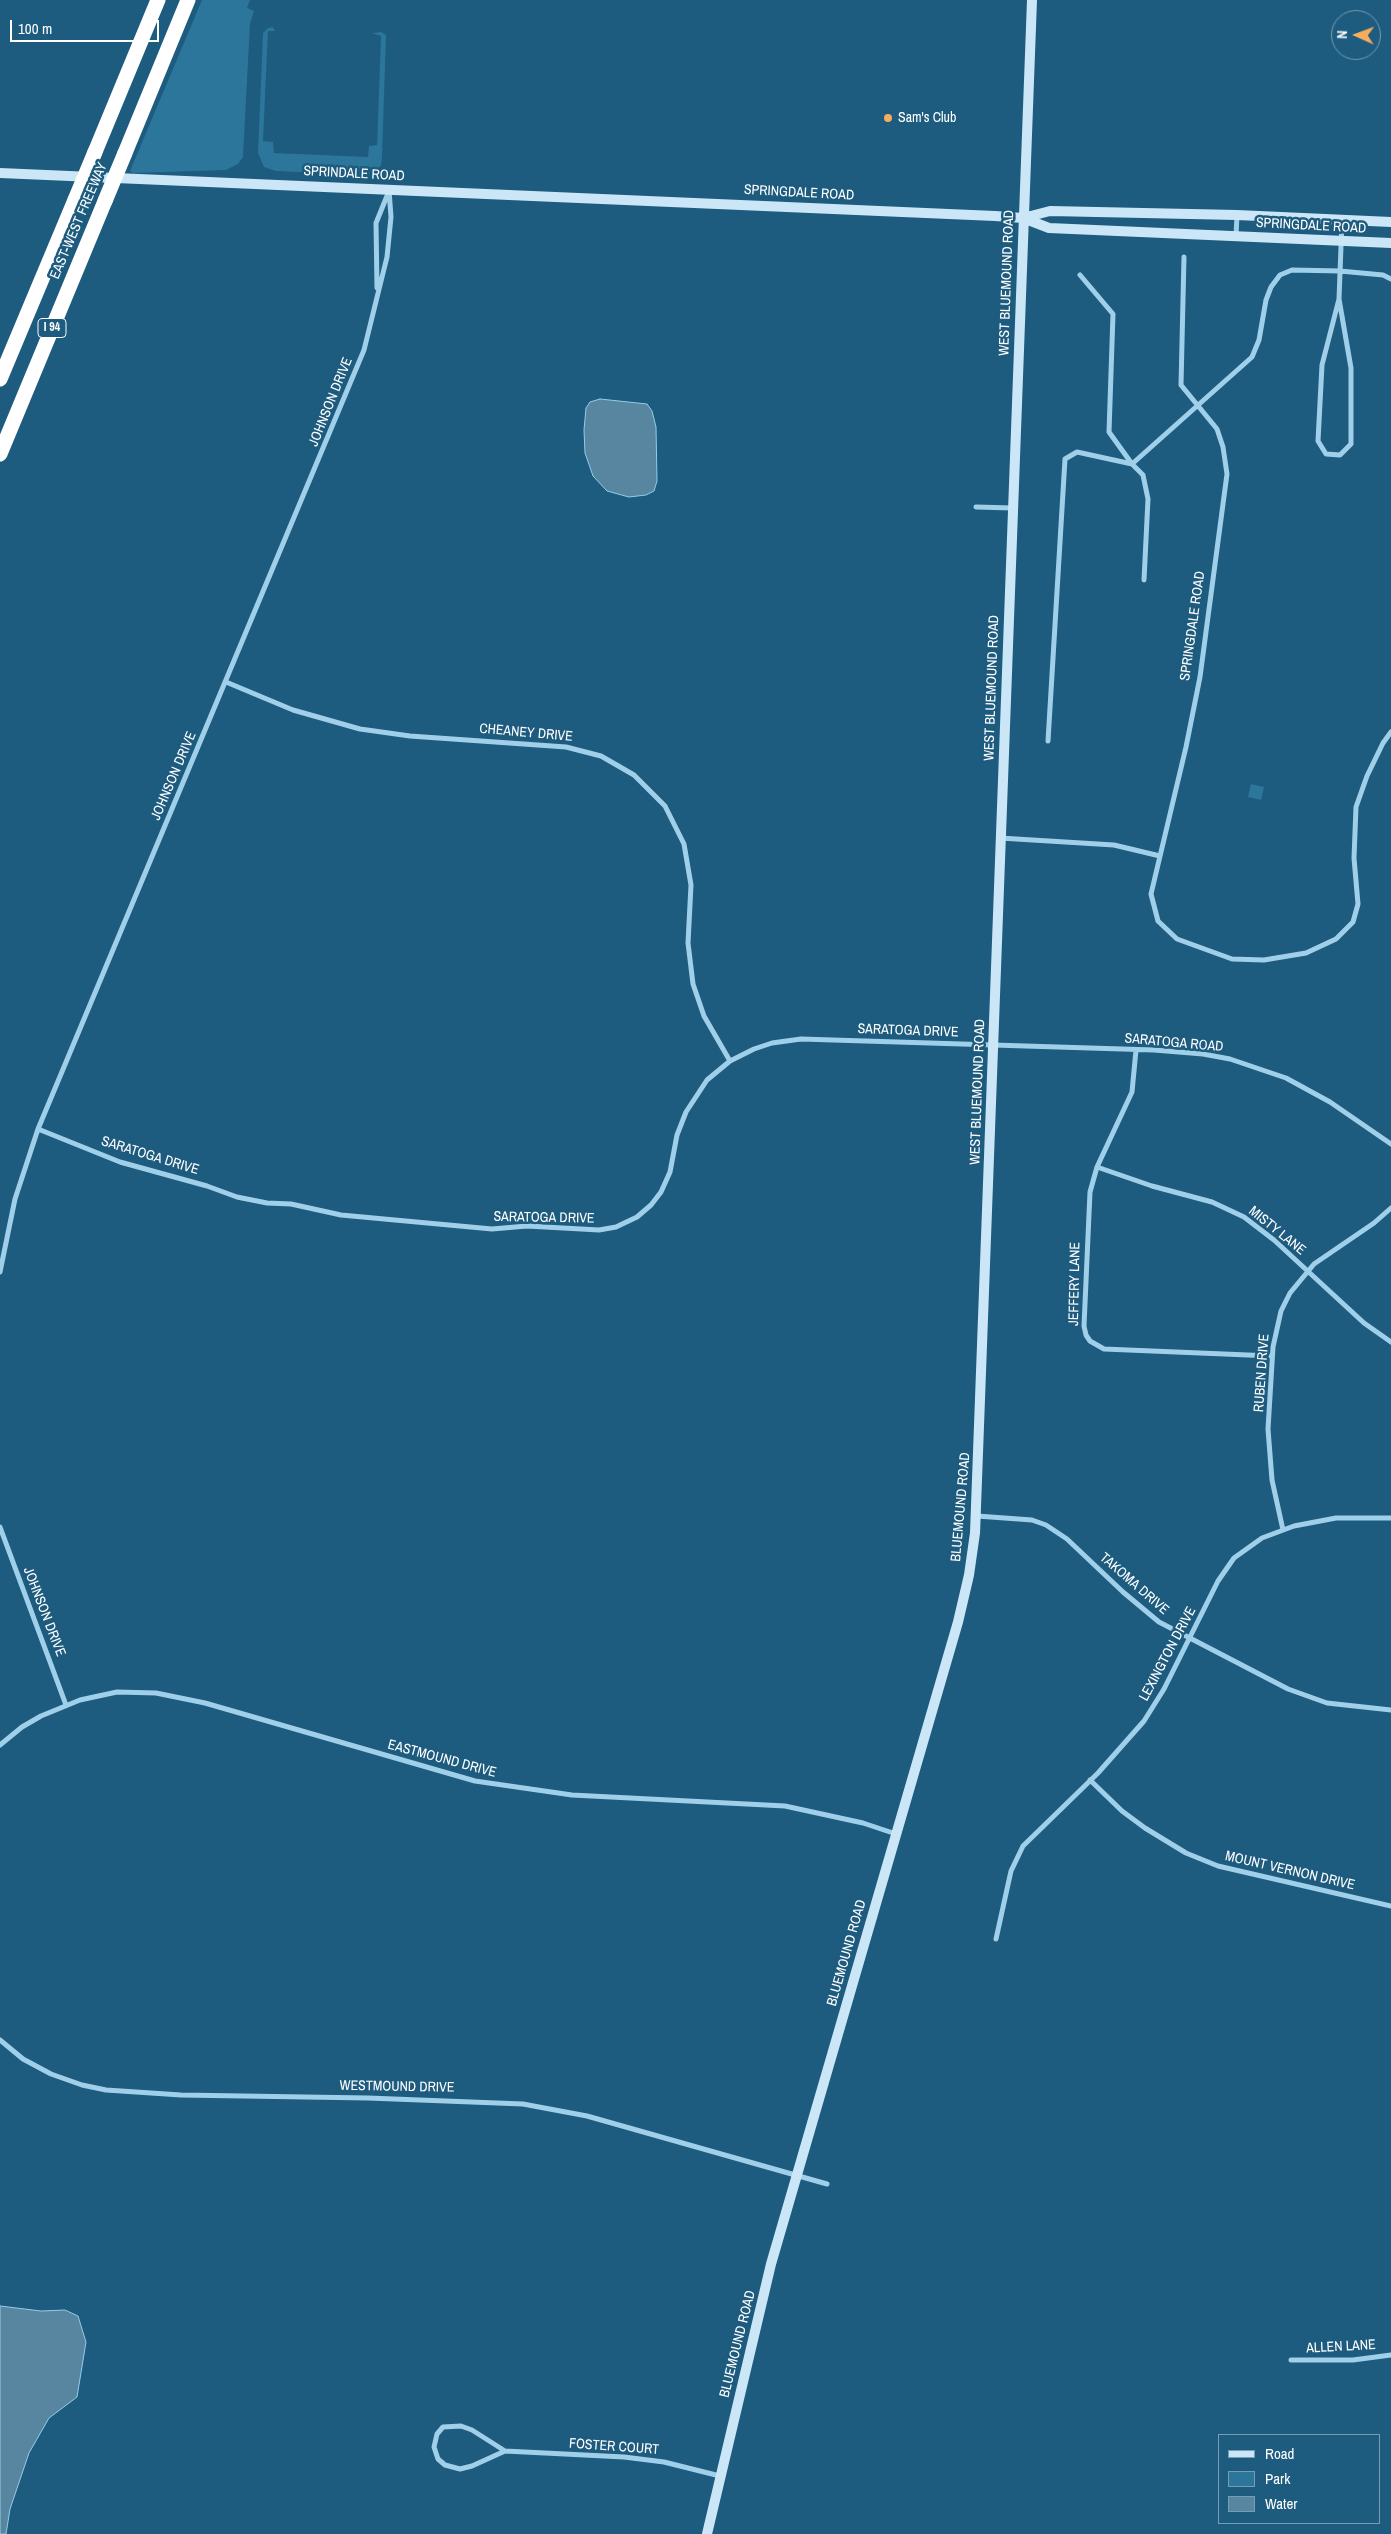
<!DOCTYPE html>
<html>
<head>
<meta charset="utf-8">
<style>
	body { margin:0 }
	#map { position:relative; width:1391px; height:2534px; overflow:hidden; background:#1d5b7f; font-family:"Archivo Narrow",sans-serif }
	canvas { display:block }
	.legend { position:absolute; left:1218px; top:2434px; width:162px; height:90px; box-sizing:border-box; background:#1d5b7f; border:1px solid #779db2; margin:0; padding:6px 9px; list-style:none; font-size:15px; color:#fff }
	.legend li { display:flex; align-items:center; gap:10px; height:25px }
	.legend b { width:25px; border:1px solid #779db2 }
	.north { position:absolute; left:1331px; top:10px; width:50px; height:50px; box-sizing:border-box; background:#1d5b7f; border:1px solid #779db2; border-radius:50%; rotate:272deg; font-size:14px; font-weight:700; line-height:20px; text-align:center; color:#fff }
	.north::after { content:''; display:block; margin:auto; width:18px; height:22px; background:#f8ad5e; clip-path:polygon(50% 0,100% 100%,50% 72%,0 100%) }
	.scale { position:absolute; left:10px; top:20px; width:149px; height:22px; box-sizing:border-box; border:2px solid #fff; border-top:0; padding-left:6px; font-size:15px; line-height:18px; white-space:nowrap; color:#fff; -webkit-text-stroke:4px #1d5b7f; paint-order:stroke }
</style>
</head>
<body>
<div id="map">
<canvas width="1391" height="2534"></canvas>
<ul class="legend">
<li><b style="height:6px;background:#cbe7f7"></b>Road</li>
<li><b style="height:14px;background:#2c759b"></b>Park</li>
<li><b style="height:14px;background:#5886a0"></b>Water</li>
</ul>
<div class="north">N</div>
<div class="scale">100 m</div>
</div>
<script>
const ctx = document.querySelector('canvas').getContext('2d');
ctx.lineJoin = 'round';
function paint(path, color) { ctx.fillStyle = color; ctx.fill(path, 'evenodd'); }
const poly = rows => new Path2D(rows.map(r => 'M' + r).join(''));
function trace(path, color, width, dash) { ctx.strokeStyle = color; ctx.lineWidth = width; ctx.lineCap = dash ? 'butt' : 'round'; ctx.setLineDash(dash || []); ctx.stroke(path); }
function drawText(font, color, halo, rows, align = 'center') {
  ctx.font = font + ' "Archivo Narrow",sans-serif'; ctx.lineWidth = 5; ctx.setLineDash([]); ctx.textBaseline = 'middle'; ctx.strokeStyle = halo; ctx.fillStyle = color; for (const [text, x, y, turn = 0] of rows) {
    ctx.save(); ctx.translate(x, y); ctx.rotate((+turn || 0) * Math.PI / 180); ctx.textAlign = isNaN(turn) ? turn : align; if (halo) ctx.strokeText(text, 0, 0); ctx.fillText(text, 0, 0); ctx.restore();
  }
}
paint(poly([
	[202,0,250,0,247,8,254,11,250,24,243,157,238,164,226,170,133,173,130,171],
	[273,27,275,31,268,31,263,141,273,142,274,153,368,157,369,146,377,145,381,36,372,33,381,32,386,35,382,157,381,165,375,173,365,175,276,171,264,167,258,153,263,33,268,28],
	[1251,784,1264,787,1261,800,1248,797]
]), '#2c759b');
const water = poly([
	[600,399,647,404,652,411,656,427,657,481,654,491,646,495,629,497,607,491,593,476,585,453,584,430,586,408,590,402,600,399],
	[0,2306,41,2311,65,2310,78,2316,86,2342,77,2397,49,2418,29,2453,10,2509,6,2534,0,2534,0,2306]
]);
paint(water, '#5886a0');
trace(water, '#93cdea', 1);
trace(poly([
	[1236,236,1237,215],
	[1184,257,1181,385,1217,429,1223,447,1227,474,1200,677,1186,747,1151,894,1158,921,1177,939,1232,959,1264,960,1306,953,1336,939,1353,922,1358,904,1354,858,1356,807,1367,776,1383,743,1391,732],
	[1080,275,1113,314,1109,432,1132,464,1252,357,1259,340,1266,300,1271,287,1280,275,1292,270,1340,271,1383,275,1391,279],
	[377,288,376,223,389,191],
	[1339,299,1351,368,1351,444,1340,455,1326,454,1318,441,1322,365,1339,299,1342,220],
	[976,507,1013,508],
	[226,682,293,710,360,729,410,736,566,747,601,756,634,775,665,806,684,844,691,885,688,943,693,984,704,1016,730,1061],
	[1048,741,1065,459,1077,452,1132,464,1143,475,1148,499,1144,580],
	[1000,838,1114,845,1160,856],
	[1136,1050,1132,1092,1097,1167,1090,1192,1084,1326,1086,1335,1090,1341,1104,1349,1272,1356],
	[38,1129,120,1162,207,1186,237,1197,267,1203,291,1204,341,1215,492,1229,527,1226,599,1230,616,1227,637,1217,651,1205,661,1192,670,1172,677,1135,686,1112,707,1080,730,1061,754,1049,772,1043,801,1039,1154,1050,1203,1054,1230,1059,1286,1078,1330,1102,1391,1144],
	[1097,1167,1152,1186,1212,1202,1244,1217,1274,1240,1364,1323,1391,1342],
	[0,1272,15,1199,38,1129,364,350,387,257,391,217,389,190],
	[977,1516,1032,1520,1046,1525,1067,1539,1123,1592,1159,1622,1288,1689,1327,1703,1391,1710],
	[0,1527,66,1705],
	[1283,1530,1272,1480,1268,1429,1273,1347,1281,1311,1290,1293,1314,1264,1374,1223,1391,1208],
	[0,1745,22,1727,41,1716,80,1700,117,1692,156,1693,205,1703,475,1781,572,1795,785,1806,863,1823,896,1834],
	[1090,1780,1122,1811,1145,1828,1186,1853,1218,1866,1391,1906],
	[996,1939,1011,1871,1023,1846,1098,1773,1144,1721,1164,1689,1218,1581,1234,1558,1262,1538,1294,1526,1336,1518,1391,1518],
	[0,2040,23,2059,51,2074,82,2085,106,2090,181,2095,368,2098,523,2104,587,2116,827,2184],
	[1291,2360,1353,2360,1391,2355],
	[505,2451,472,2430,461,2426,443,2427,437,2434,434,2447,438,2459,445,2465,460,2469,472,2466,505,2451,624,2457,664,2462,720,2476]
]), '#a0d0e9', 5);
trace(poly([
	[0,173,995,216,1023,218,1049,228,1391,243],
	[1023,218,1050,211,1237,215,1391,222],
	[707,2534,771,2264,958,1622,969,1575,975,1533,1032,0]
]), '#cbe7f7', 10);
trace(poly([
	[95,152,158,0],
	[125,153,188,0],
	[0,379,75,200],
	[0,454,105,201]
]), '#fff', 15);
trace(poly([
	[75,200,95,152],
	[105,201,125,153]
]), '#fff', 15);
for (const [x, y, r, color] of [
	[888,118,5,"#f8ad5e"]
]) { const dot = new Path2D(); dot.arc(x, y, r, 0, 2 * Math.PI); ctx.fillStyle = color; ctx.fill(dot); trace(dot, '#1d5b7f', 2); }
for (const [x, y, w] of [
	[52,328,28]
]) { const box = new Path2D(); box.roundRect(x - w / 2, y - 9.5, w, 19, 4); ctx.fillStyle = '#1d5b7f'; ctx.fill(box); trace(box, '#fff', 1); }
drawText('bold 12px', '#fff', null, [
	["I 94",52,328]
]);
drawText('14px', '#fff', '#1d5b7f', [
	["Sam's Club",898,118]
], 'left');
drawText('14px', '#fff', '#1d5b7f', [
	["SPRINDALE ROAD",354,174,3],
	["SPRINGDALE ROAD",799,193,3],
	["EAST-WEST FREEWAY",79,221,-67],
	["SPRINGDALE ROAD",1311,226,3],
	["WEST BLUEMOUND ROAD",1007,283,-88],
	["JOHNSON DRIVE",331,402,-68],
	["SPRINGDALE ROAD",1193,626,-82],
	["WEST BLUEMOUND ROAD",992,688,-88],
	["CHEANEY DRIVE",526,733,5],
	["JOHNSON DRIVE",174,776,-67],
	["SARATOGA DRIVE",908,1031,2],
	["SARATOGA ROAD",1174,1043,5],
	["WEST BLUEMOUND ROAD",978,1092,-88],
	["SARATOGA DRIVE",150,1156,17],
	["SARATOGA DRIVE",544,1218,1],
	["MISTY LANE",1277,1231,39],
	["JEFFERY LANE",1075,1284,-89],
	["RUBEN DRIVE",1262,1373,-86],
	["BLUEMOUND ROAD",961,1507,-85],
	["TAKOMA DRIVE",1134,1584,41],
	["JOHNSON DRIVE",44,1612,69],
	["LEXINGTON DRIVE",1168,1654,-62],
	["EASTMOUND DRIVE",442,1759,15],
	["MOUNT VERNON DRIVE",1290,1871,13],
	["BLUEMOUND ROAD",847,1953,-74],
	["WESTMOUND DRIVE",397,2087,1],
	["BLUEMOUND ROAD",738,2344,-76],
	["ALLEN LANE",1341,2347,-3],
	["FOSTER COURT",614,2447,4]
]);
</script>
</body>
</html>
